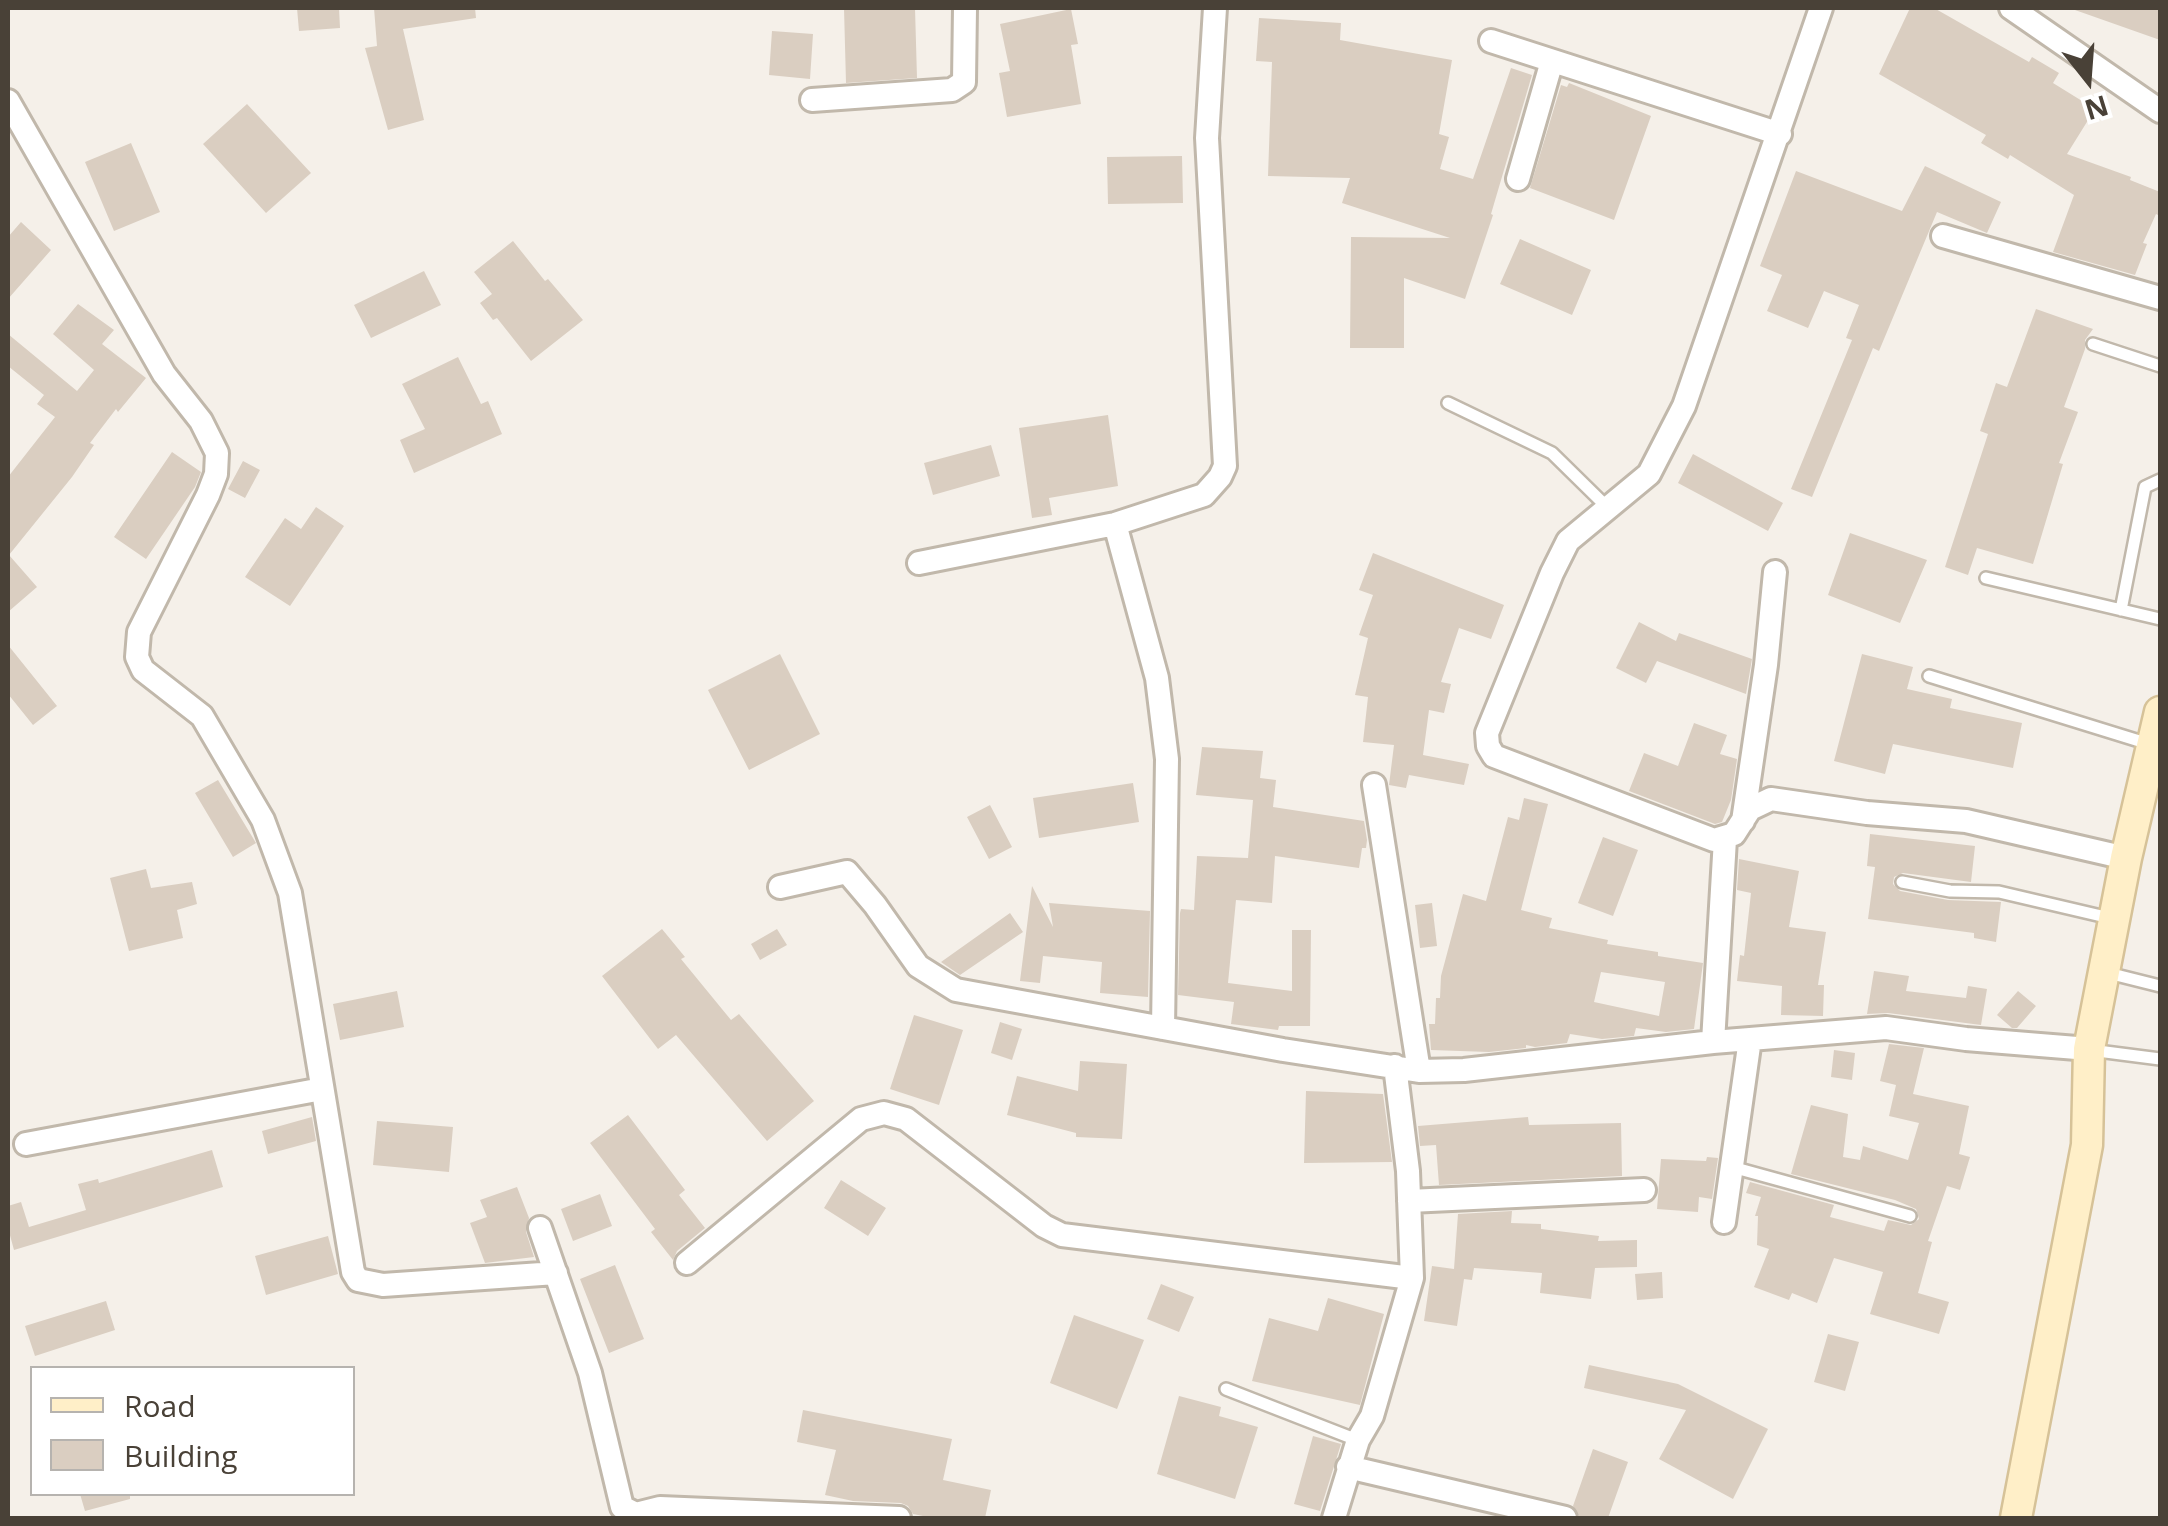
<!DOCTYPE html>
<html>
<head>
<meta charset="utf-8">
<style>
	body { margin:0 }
	#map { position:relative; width:2168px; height:1526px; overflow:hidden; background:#f5f0e9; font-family:"Open Sans",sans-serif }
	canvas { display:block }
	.frame { position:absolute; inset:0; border:10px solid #494137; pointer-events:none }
	.legend { position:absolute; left:30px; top:1366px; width:325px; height:130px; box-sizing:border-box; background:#fff; border:2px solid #b6b3af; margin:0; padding:12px 18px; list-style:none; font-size:30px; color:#494137 }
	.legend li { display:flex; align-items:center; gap:20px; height:50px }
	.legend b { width:50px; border:2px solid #b6b3af }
	.north { position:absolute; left:2038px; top:30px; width:100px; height:100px; -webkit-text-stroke:8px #fff; paint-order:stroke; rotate:163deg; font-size:28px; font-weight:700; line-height:40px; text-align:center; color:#494137 }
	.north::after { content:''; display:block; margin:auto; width:35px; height:45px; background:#494137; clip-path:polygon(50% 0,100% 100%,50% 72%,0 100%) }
</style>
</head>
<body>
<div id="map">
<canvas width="2168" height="1526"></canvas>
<div class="frame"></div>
<ul class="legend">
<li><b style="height:12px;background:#ffefc8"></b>Road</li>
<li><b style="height:28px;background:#dacec1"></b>Building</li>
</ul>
<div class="north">N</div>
</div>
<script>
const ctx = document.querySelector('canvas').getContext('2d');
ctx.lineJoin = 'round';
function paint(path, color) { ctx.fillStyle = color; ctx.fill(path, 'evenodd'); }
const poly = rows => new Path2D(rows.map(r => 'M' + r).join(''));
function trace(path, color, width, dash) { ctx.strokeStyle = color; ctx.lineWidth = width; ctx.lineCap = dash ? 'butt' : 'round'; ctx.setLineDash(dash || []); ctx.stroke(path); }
paint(poly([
	[297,8,339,8,340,28,299,31],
	[374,8,475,8,476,18,403,29,424,120,388,130,365,48,377,46],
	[844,8,915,8,917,78,846,83],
	[1910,8,1934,8,2029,62,2032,57,2059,73,2053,83,2095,109,2067,154,2131,177,2130,180,2160,192,2160,216,2156,214,2143,243,2147,244,2135,275,2053,252,2074,195,2010,155,2008,159,1981,143,1986,135,1879,74],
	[2075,8,2160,8,2160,40,2075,10],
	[1071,9,1078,44,1071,45,1081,104,1007,117,999,73,1010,71,1000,24],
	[1259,18,1341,23,1340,40,1452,60,1439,134,1449,137,1440,169,1473,179,1511,68,1532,75,1491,214,1493,215,1465,299,1404,278,1404,348,1350,348,1351,237,1450,238,1342,203,1350,178,1268,176,1272,62,1256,61],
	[772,31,813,34,810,79,769,75],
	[1569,83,1651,116,1614,220,1530,188,1561,85,1567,87],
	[247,104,311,173,266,213,203,144],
	[131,143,160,212,114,231,85,162],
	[1182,156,1183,203,1108,204,1107,157],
	[1925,166,2001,202,1987,233,1937,212,1879,351,1873,348,1812,497,1791,489,1852,340,1846,338,1859,305,1824,291,1808,328,1767,311,1782,275,1760,266,1796,171,1902,211],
	[21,222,51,250,8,299,8,237],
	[1520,239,1591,270,1572,315,1500,284],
	[513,241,545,281,548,279,583,320,531,361,497,318,493,320,480,303,492,294,474,272],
	[424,271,441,305,371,338,354,305],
	[78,304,114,330,102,344,146,378,118,412,116,409,90,443,94,445,72,477,9,555,37,587,8,612,8,477,55,417,37,404,44,395,8,366,8,334,77,391,94,370,53,334],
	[2036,309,2093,329,2085,340,2085,349,2064,407,2078,412,2059,463,2063,464,2033,564,1977,548,1968,575,1945,567,1988,434,1980,431,1996,383,2007,387],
	[458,357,481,404,488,401,502,434,414,473,400,440,425,429,402,384],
	[1108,415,1118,486,1049,498,1052,515,1032,518,1019,428],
	[991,445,1000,476,933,495,924,463],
	[172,452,201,472,195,487,146,559,114,537],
	[1693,454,1783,503,1768,531,1678,483],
	[243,461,260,470,245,498,228,489],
	[316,507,344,526,290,606,245,577,285,518,301,529],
	[1850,533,1927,560,1900,623,1828,595],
	[1373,553,1504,605,1491,639,1459,628,1441,682,1451,684,1444,713,1429,710,1423,755,1469,764,1464,785,1409,775,1406,788,1389,785,1394,745,1363,742,1368,697,1355,695,1368,638,1359,635,1373,595,1359,590],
	[1639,622,1676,641,1679,633,1752,659,1746,694,1657,661,1646,683,1616,668],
	[8,645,57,706,33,725,8,694],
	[780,654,820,734,749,770,708,690],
	[1862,654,1913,667,1907,689,1952,699,1950,708,2022,723,2013,768,1893,744,1885,774,1834,761],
	[1694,723,1727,735,1720,754,1737,759,1731,800,1722,822,1715,824,1629,791,1644,753,1678,766],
	[1202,747,1263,751,1260,778,1276,780,1273,807,1364,821,1367,840,1366,848,1362,848,1359,868,1275,856,1272,903,1236,900,1228,983,1292,991,1292,930,1311,930,1310,1026,1279,1026,1278,1030,1231,1024,1234,1002,1178,995,1180,913,1181,909,1194,910,1197,856,1248,858,1253,800,1196,795],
	[218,780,256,843,233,857,195,793],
	[1133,783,1139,822,1039,838,1033,798],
	[1524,798,1548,804,1521,910,1552,918,1549,928,1608,940,1607,944,1658,952,1658,956,1703,963,1694,1029,1666,1032,1636,1028,1634,1036,1602,1039,1570,1034,1567,1043,1535,1047,1526,1045,1526,1048,1489,1052,1431,1050,1429,1024,1435,1024,1436,998,1440,998,1441,976,1463,894,1486,901,1508,817,1519,820],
	[1601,972,1665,982,1659,1016,1594,1002],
	[990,805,1012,847,989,859,967,817],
	[1870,834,1975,846,1971,882,1903,873,1894,877,1893,884,1900,891,1948,900,2001,902,1996,942,1974,938,1974,933,1868,919,1875,867,1867,866],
	[1603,837,1638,850,1613,916,1578,903],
	[1739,859,1799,871,1789,927,1826,932,1818,985,1824,985,1823,1016,1781,1015,1782,986,1737,981,1740,955,1744,956,1751,893,1737,890],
	[146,869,151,888,192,882,197,904,177,910,183,938,129,951,110,878],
	[1032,886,1053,927,1049,903,1150,911,1148,997,1100,993,1102,962,1043,956,1040,983,1020,981],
	[1432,903,1437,946,1420,948,1415,905],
	[1010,913,1023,932,960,975,941,962],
	[662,929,685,957,681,959,731,1020,739,1014,814,1101,767,1141,676,1035,658,1049,602,976],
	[777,929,787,945,760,960,751,944],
	[1874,971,1909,976,1906,991,1966,998,1968,986,1987,989,1981,1025,1888,1013,1867,1014],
	[397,991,404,1027,340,1040,333,1004],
	[2018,991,2036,1006,2017,1028,2012,1028,1997,1015],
	[914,1015,963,1030,939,1105,890,1089],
	[1000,1022,1022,1029,1012,1060,991,1053],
	[1889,1044,1924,1048,1913,1094,1969,1106,1959,1154,1970,1157,1960,1190,1947,1186,1928,1241,1932,1242,1918,1293,1949,1302,1939,1334,1870,1314,1883,1272,1834,1258,1817,1303,1792,1293,1789,1300,1754,1287,1769,1249,1757,1245,1758,1216,1755,1216,1761,1197,1746,1193,1750,1182,1834,1205,1830,1217,1884,1231,1888,1220,1911,1225,1919,1219,1916,1209,1895,1200,1791,1174,1811,1105,1848,1114,1843,1157,1860,1160,1863,1146,1908,1160,1919,1123,1889,1116,1896,1085,1880,1081],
	[1834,1050,1855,1053,1852,1080,1831,1077],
	[1080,1061,1127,1064,1122,1139,1076,1137,1076,1133,1007,1115,1017,1076,1078,1091],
	[1306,1091,1383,1094,1392,1162,1304,1163],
	[628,1115,685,1190,679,1195,705,1228,677,1251,673,1260,651,1232,655,1229,590,1143],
	[312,1117,316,1141,268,1154,262,1131],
	[1528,1117,1529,1125,1621,1123,1622,1176,1439,1185,1436,1145,1420,1146,1418,1126],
	[377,1121,453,1127,449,1172,373,1165],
	[212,1150,223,1187,14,1250,8,1228,8,1206,21,1202,29,1227,86,1210,78,1184,98,1179,99,1183],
	[1707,1157,1718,1158,1712,1199,1699,1197,1698,1212,1657,1209,1661,1159,1706,1161],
	[841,1180,886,1208,868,1236,824,1208],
	[517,1187,529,1218,526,1232,534,1257,485,1263,470,1223,487,1217,480,1200],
	[600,1194,612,1226,573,1241,561,1209],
	[1512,1211,1511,1223,1541,1224,1541,1229,1599,1236,1598,1241,1637,1240,1637,1267,1595,1268,1591,1299,1540,1293,1542,1273,1474,1268,1472,1280,1464,1279,1457,1326,1424,1321,1432,1266,1454,1269,1458,1214],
	[328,1236,338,1274,266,1295,255,1256],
	[615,1265,644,1339,609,1353,580,1279],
	[1662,1272,1663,1298,1637,1300,1635,1274],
	[1161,1284,1194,1297,1179,1332,1147,1319],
	[1328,1298,1384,1314,1360,1405,1252,1381,1269,1318,1318,1331],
	[106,1301,115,1330,35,1356,25,1326],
	[1074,1315,1144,1340,1117,1409,1050,1383],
	[1828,1334,1859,1342,1845,1391,1814,1382],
	[1589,1365,1678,1384,1768,1429,1733,1499,1659,1459,1686,1410,1584,1388],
	[1179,1396,1221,1407,1219,1416,1258,1427,1235,1499,1157,1474],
	[803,1410,952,1439,943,1480,991,1490,985,1518,933,1518,913,1514,908,1506,901,1503,853,1501,825,1495,836,1450,797,1442],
	[1313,1436,1341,1444,1320,1511,1294,1504],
	[1593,1449,1628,1462,1608,1518,1580,1518,1573,1506],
	[80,1494,130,1494,130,1499,85,1511]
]), '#dacec1');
const lane = poly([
	[2093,344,2160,366],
	[1448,403,1552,453,1608,508],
	[1986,578,2160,619],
	[2121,610,2145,487,2160,480],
	[1929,676,2149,744],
	[1902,882,1950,891,1999,892,2110,918],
	[2104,972,2160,986],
	[2090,1050,2160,1059],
	[1732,1167,1910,1216],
	[1226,1389,1357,1440]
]);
const street = poly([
	[1821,8,1684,406,1649,474,1568,541,1552,573,1487,733,1488,746,1494,756,1714,840,1734,834,1750,809,1771,799,1867,813,1966,821,2126,858],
	[2011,8,2160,111],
	[1491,41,1780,134],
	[812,100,952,90,964,82,965,8],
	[8,101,164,374,201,421,217,453,216,474,208,495,139,632,137,657,143,670,202,716,263,820,290,893,353,1272,358,1280,383,1285,556,1273],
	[1518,179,1552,61],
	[1943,236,2160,298],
	[1115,524,1157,678,1167,759,1163,1028],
	[919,563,1115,524,1204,495,1220,477,1225,466,1207,138,1215,8],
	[1374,785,1419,1071],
	[1743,821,1766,665,1775,572],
	[780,887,847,872,875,905,918,966,956,990,1283,1050,1419,1071,1464,1070,1713,1042,1886,1028,1966,1039,2089,1049],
	[1713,1042,1725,839],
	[26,1144,322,1089],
	[1409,1201,1644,1190],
	[1724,1222,1750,1039],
	[540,1228,590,1373,622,1507,636,1514,660,1508,899,1518],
	[687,1263,861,1119,884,1113,906,1119,1044,1226,1062,1235,1412,1278],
	[1348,1467,1565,1518],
	[1334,1518,1358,1440,1372,1416,1412,1278,1408,1171,1395,1066]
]);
const secondary = poly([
	[2016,1518,2087,1145,2089,1049,2126,858,2160,712]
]);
trace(lane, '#c1b8ab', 16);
trace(street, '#c1b8ab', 28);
trace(secondary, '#d6c298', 35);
trace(lane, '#fff', 11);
trace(street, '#fff', 22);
trace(secondary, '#ffefc8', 30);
</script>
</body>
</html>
